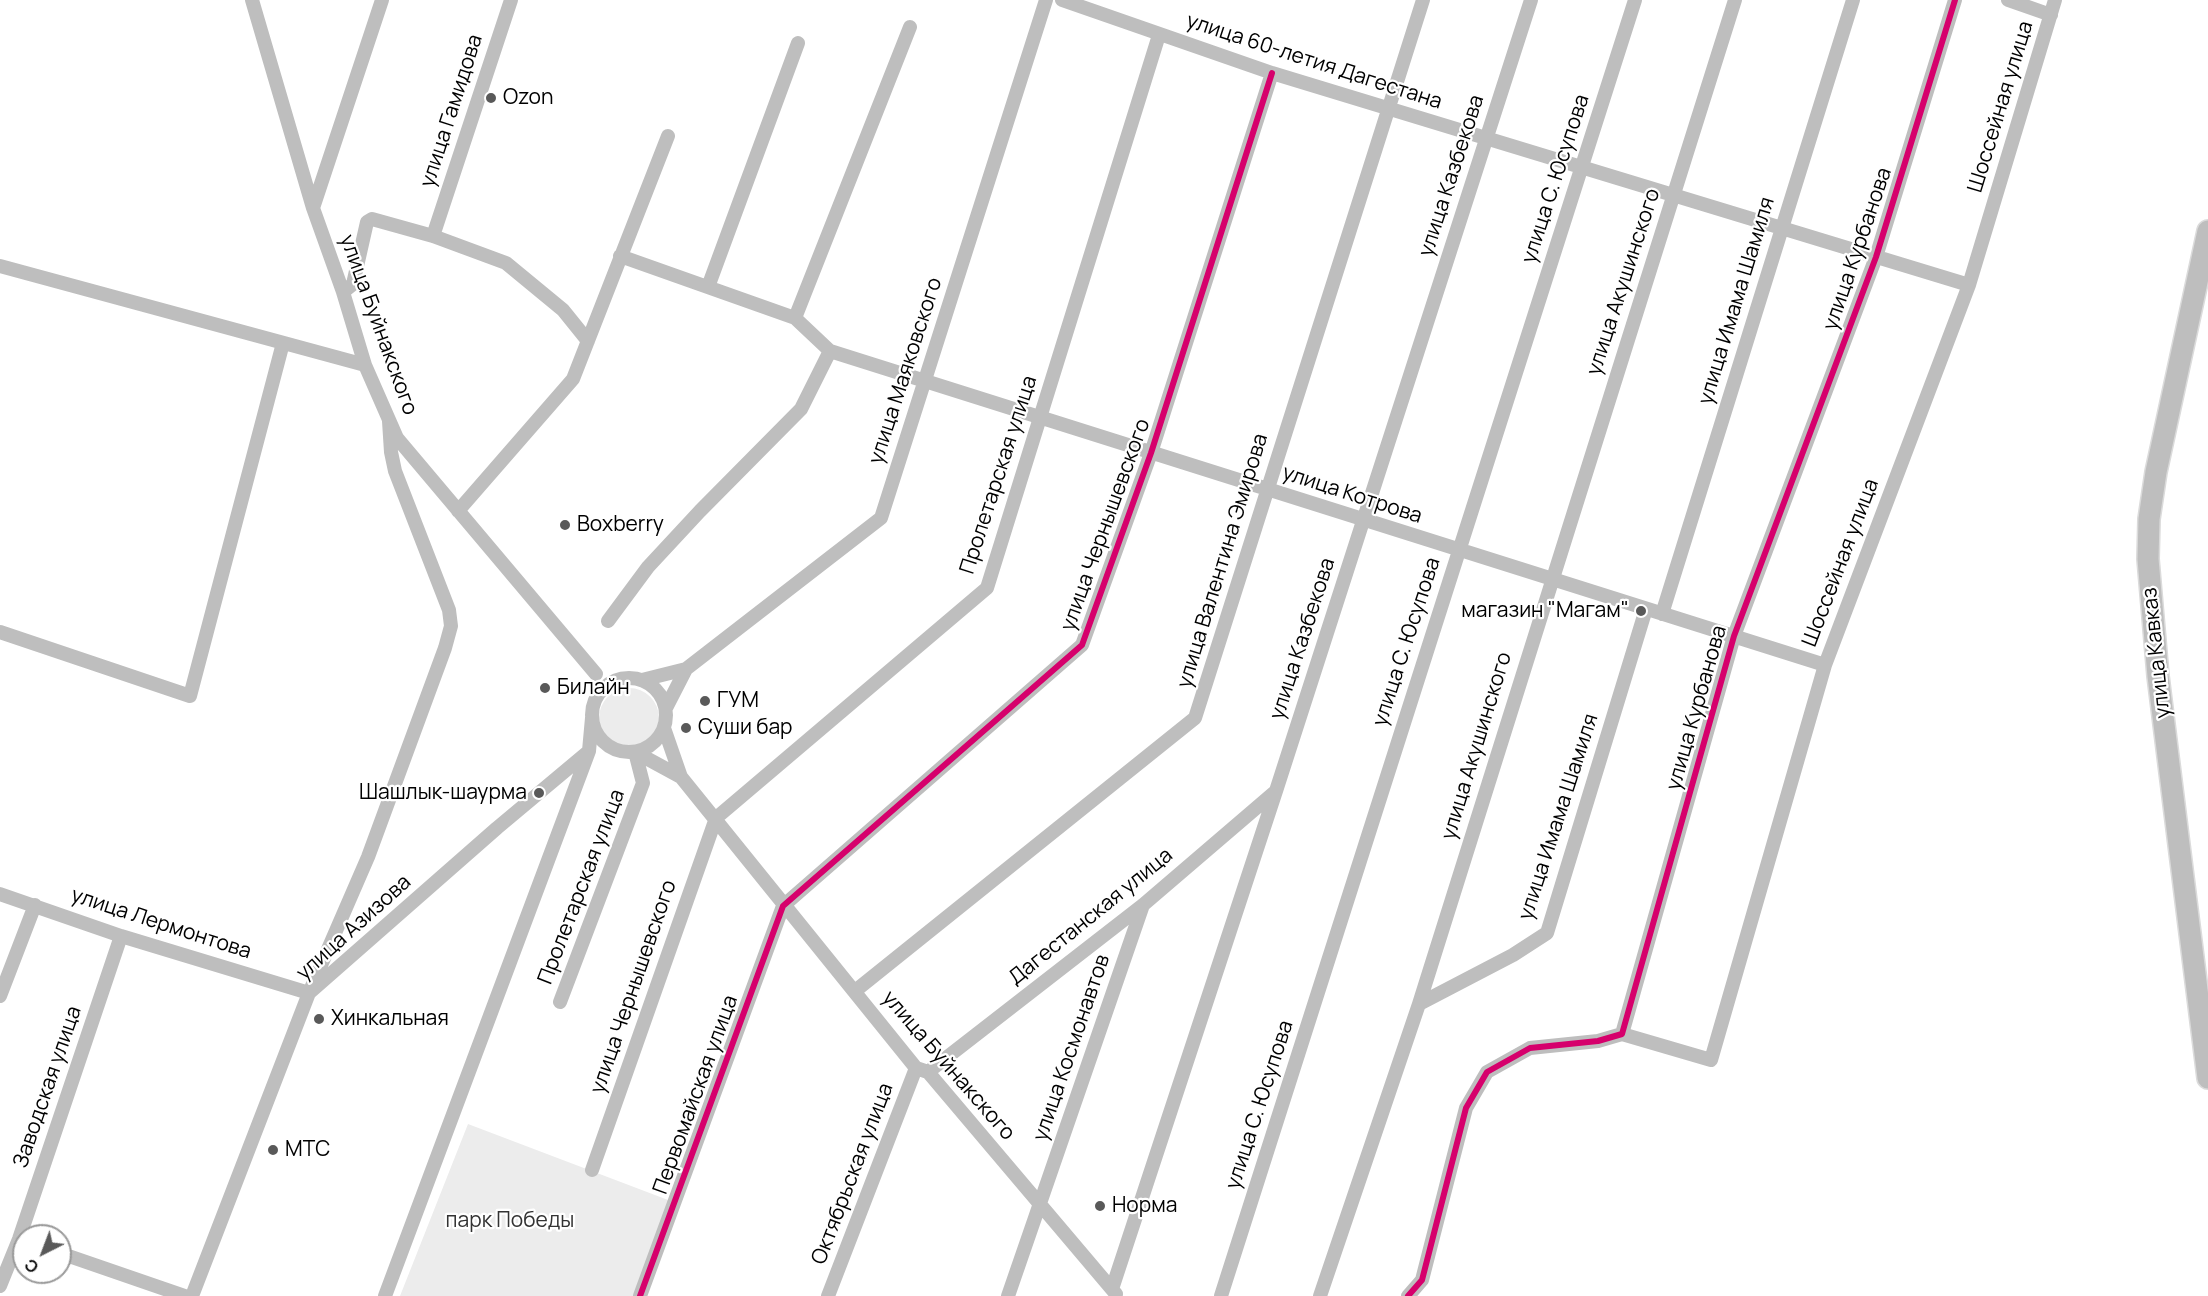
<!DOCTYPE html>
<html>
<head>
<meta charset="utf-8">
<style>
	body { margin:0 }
	#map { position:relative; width:2208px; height:1296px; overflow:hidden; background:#fff; font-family:Manrope,sans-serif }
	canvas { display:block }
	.north { position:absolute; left:12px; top:1224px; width:60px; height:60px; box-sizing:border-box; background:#fff; border:2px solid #999; border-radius:50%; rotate:222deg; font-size:16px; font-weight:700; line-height:24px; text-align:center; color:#000 }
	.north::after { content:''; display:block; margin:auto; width:21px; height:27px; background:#595959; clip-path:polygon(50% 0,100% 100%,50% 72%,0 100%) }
</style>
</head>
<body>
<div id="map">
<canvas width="2208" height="1296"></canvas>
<div class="north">С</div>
</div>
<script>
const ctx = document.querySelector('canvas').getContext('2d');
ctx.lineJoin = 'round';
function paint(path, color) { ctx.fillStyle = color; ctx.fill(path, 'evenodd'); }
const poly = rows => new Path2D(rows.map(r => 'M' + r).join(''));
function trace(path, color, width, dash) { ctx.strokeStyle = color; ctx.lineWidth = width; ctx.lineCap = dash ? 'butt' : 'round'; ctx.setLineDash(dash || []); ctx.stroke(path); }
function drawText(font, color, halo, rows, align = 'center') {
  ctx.font = font + ' Manrope,sans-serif'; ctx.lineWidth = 4.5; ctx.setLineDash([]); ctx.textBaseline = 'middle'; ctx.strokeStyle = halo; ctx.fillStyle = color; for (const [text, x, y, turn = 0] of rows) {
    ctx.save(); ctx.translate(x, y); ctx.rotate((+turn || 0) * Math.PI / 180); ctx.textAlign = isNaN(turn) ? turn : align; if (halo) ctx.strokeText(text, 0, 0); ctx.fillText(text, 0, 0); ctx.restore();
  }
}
paint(poly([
	'599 718a30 30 0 1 1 60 0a30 30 0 1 1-60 0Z',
	[468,1124,676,1203,642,1296,400,1296]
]), '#ececec');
const highway = poly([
	[2208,231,2156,472,2149,519,2148,559,2158,676,2208,1078]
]);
trace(highway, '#dbdbdb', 24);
trace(poly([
	[252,0,313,208,343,292,365,365,397,438,596,674],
	[1062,0,1272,73,1969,285],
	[2008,0,2051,15],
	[313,208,382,0],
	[433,236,511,0],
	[620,256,795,318,830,351,1825,665],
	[0,266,365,365],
	[708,287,798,43],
	[343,292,353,284,367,222,372,219,433,236,506,263,563,310,588,341],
	[795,318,910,27],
	[458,511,573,379,668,136],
	[1662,614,1853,0],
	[608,621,648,567,700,511,801,409,830,351],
	[0,632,190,696,283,343],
	[686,669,881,518,1046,0],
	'592 715a37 37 0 1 1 74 0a37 37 0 1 1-74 0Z',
	[642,680,686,669,666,708],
	[664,728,681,777],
	[635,752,681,777,916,1068,928,1072,1116,1294],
	[0,894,121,936,309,993,368,857,445,648,451,626,449,610,395,471,391,452,389,421],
	[855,991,1195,718,1423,0],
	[0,996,35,905],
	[560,1002,643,783,635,752],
	[1419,1004,1513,955,1547,933,1646,609],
	[1622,1034,1711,1060,1825,665,1969,285,2055,0],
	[928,1072,1143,905,1276,791],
	[592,1170,716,818,987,588,1159,35],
	[60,1253,185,1296],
	[0,1286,19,1239,121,936],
	[1112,1289,1276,791,1531,0],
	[192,1296,309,993,497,828,589,751],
	[385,1296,589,751,592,718],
	[640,1296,783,906,1082,645,1151,453,1272,73],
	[828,1296,916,1068],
	[1008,1296,1143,905],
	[1221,1296,1635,0],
	[1320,1296,1419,1004,1735,0],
	[1408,1296,1422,1280,1466,1108,1487,1072,1530,1048,1598,1041,1622,1034,1734,636,1876,257,1955,0]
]), '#bebebe', 14);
trace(highway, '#bebebe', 21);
trace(poly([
	[640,1296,783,906,1082,645,1151,453,1272,73],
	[1408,1296,1422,1280,1466,1108,1487,1072,1530,1048,1598,1041,1622,1034,1734,636,1876,257,1955,0]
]), '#d6006c', 6);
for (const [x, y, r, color] of [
	[491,98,6,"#595959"],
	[565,525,6,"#595959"],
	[1641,611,6,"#595959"],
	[545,688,6,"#595959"],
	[705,701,6,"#595959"],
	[686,728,6,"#595959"],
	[539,793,6,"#595959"],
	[319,1019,6,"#595959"],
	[273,1150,6,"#595959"],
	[1100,1206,6,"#595959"]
]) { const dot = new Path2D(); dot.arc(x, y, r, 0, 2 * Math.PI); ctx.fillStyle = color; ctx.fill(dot); trace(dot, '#fff', 2); }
drawText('21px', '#000', '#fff', [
	["улица 60-летия Дагестана",1314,62,18],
	["Шоссейная улица",2001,107,-73],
	["улица Гамидова",452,111,-72],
	["улица Казбекова",1452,176,-72],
	["улица С. Юсупова",1556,179,-72],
	["улица Курбанова",1858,249,-71],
	["улица Акушинского",1624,282,-72],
	["улица Имама Шамиля",1737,301,-73],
	["улица Буйнакского",378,325,70],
	["улица Маяковского",906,371,-72],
	["Пролетарская улица",999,475,-72],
	["улица Котрова",1352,495,18],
	["улица Чернышевского",1106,525,-70],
	["улица Валентина Эмирова",1223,561,-73],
	["Шоссейная улица",1841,563,-69],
	["улица Казбекова",1303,639,-72],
	["улица С. Юсупова",1407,642,-72],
	["улица Кавказ",2157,653,-96],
	["улица Курбанова",1697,708,-74],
	["улица Акушинского",1477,746,-73],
	["улица Имама Шамиля",1559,817,-72],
	["Пролетарская улица",582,887,-69],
	["Дагестанская улица",1091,917,-39],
	["улица Лермонтова",161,924,18],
	["улица Азизова",354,928,-42],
	["улица Чернышевского",634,987,-71],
	["улица Космонавтов",1072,1048,-71],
	["улица Буйнакского",948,1066,49],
	["Заводская улица",48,1087,-71],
	["Первомайская улица",696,1095,-70],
	["улица С. Юсупова",1260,1105,-72],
	["Октябрьская улица",853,1174,-69]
]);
drawText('21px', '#000', '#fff', [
	["Ozon",503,98],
	["Boxberry",577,525],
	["магазин \"Магам\"",1629,611,"right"],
	["Билайн",557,688],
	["ГУМ",717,701],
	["Суши бар",698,728],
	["Шашлык-шаурма",527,793,"right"],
	["Хинкальная",331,1019],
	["МТС",285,1150],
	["Норма",1112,1206]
], 'left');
drawText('21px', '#333', '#fff', [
	["парк Победы",510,1221]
]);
</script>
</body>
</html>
